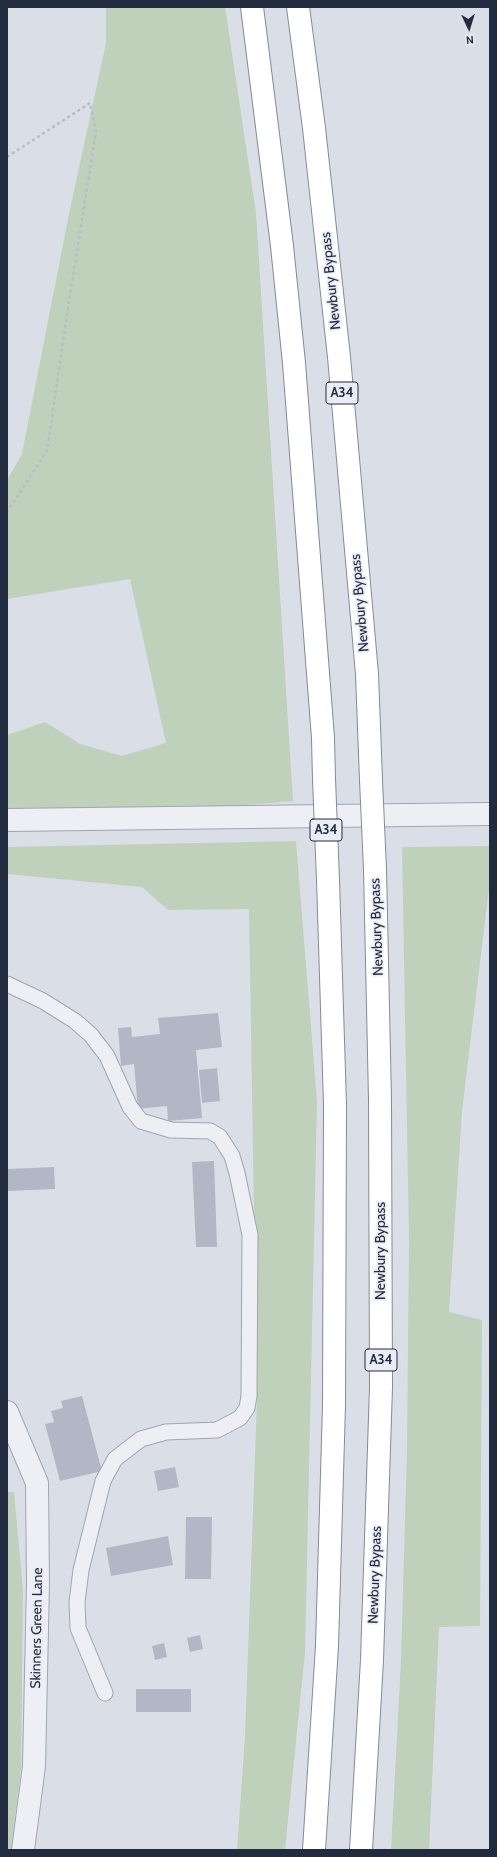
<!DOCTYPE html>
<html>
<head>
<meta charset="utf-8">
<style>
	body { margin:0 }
	#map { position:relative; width:497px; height:1857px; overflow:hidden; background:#dadee7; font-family:Cabin,sans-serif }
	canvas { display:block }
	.frame { position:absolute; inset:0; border:8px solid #232b3e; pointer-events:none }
	.north { position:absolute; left:449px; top:8px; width:40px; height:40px; -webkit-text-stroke:3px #eaedf5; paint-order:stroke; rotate:176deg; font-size:11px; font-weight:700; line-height:16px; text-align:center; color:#232b3e }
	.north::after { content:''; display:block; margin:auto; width:14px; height:18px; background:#232b3e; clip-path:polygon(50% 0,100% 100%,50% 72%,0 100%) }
</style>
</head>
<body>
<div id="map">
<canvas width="497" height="1857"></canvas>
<div class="frame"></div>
<div class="north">N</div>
</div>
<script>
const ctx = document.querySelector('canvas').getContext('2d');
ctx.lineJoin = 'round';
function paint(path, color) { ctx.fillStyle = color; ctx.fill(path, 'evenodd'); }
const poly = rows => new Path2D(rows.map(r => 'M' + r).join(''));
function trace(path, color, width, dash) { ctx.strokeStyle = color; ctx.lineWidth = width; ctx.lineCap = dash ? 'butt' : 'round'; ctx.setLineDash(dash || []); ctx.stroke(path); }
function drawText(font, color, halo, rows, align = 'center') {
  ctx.font = font + ' Cabin,sans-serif'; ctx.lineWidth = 3.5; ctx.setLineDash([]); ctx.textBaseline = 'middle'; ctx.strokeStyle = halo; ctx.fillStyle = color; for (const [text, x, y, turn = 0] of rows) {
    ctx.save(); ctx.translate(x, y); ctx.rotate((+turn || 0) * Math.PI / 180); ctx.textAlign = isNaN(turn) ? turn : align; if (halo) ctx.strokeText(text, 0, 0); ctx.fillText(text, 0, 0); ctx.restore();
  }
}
paint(poly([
	[106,7,225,7,256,213,293,801,178,811,7,815,7,735,45,722,80,744,122,756,166,743,130,579,7,599,7,480,22,454,69,214,106,43],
	[296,841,317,1102,305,1652,285,1850,237,1850,245,1736,257,1399,249,909,168,910,142,887,7,874,7,847],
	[490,846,490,880,462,1111,449,1312,482,1320,480,1626,439,1627,429,1850,391,1850,401,1660,407,1450,409,1240,402,847],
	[7,1492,14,1492,23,1590,21,1768,11,1850,7,1850]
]), '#bfd1bb');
paint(poly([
	[218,1013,222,1047,196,1050,202,1118,168,1121,167,1106,138,1109,134,1064,121,1066,118,1028,131,1027,132,1037,160,1034,158,1018],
	[217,1068,220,1101,202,1103,199,1070],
	[214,1161,217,1247,196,1247,192,1162],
	[54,1167,55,1189,7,1191,7,1169],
	[82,1396,102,1471,60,1481,45,1424,54,1422,51,1411,63,1408,61,1401],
	[175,1467,179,1487,158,1491,154,1471],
	[186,1517,212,1517,211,1579,185,1579],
	[168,1536,173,1565,111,1576,106,1548],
	[200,1635,203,1649,190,1652,187,1638],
	[164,1643,167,1657,155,1660,152,1646],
	[136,1689,191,1689,191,1712,136,1712]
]), '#b1b7c4');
const lane = poly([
	[7,984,43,1001,75,1021,91,1035,107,1056,130,1107,141,1121,171,1130,210,1131,220,1137,232,1156,237,1173,250,1235,249,1396,247,1408,240,1418,217,1430,166,1432,141,1439,115,1459,103,1481,81,1570,77,1602,78,1628,105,1693]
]);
const street = poly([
	[7,820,490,814],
	[7,1412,37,1483,38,1583,34,1766,23,1850]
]);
const highway = poly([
	[252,7,282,246,294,363,323,738,324,779],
	[298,7,314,128,339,357,367,674,371,780],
	[314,1850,327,1646,334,1405,335,1105,328,880],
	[361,1850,372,1660,381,1387,380,1100,375,869]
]);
trace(lane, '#9fa5b1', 17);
trace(street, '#9fa5b1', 24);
trace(highway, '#818b9f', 24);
trace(poly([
	[7,157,90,103,96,132,69,301,47,451,7,512]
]), '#b8bcc5', 2.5, [3, 3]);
trace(lane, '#edeff5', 15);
trace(street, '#edeff5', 22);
trace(highway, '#fff', 22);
const highwayBridge = poly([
	[324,779,328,880],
	[371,780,375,869]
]);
trace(highwayBridge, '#818b9f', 24, []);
trace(highwayBridge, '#fff', 22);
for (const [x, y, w] of [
	[342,393,32],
	[326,830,32],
	[381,1360,32]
]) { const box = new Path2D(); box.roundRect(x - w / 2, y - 11, w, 22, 3); ctx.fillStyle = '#eaedf5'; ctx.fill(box); trace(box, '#232b3e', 1); }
drawText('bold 13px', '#232b3e', null, [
	["A34",342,393],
	["A34",326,830],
	["A34",381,1360]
]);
drawText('14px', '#232b3e', '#eaedf5', [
	["Newbury Bypass",331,281,-96],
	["Newbury Bypass",360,603,-95],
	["Newbury Bypass",377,927,-92],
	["Newbury Bypass",381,1251,-90],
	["Newbury Bypass",375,1575,-88],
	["Skinners Green Lane",37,1628,-89]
]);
</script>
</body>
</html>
